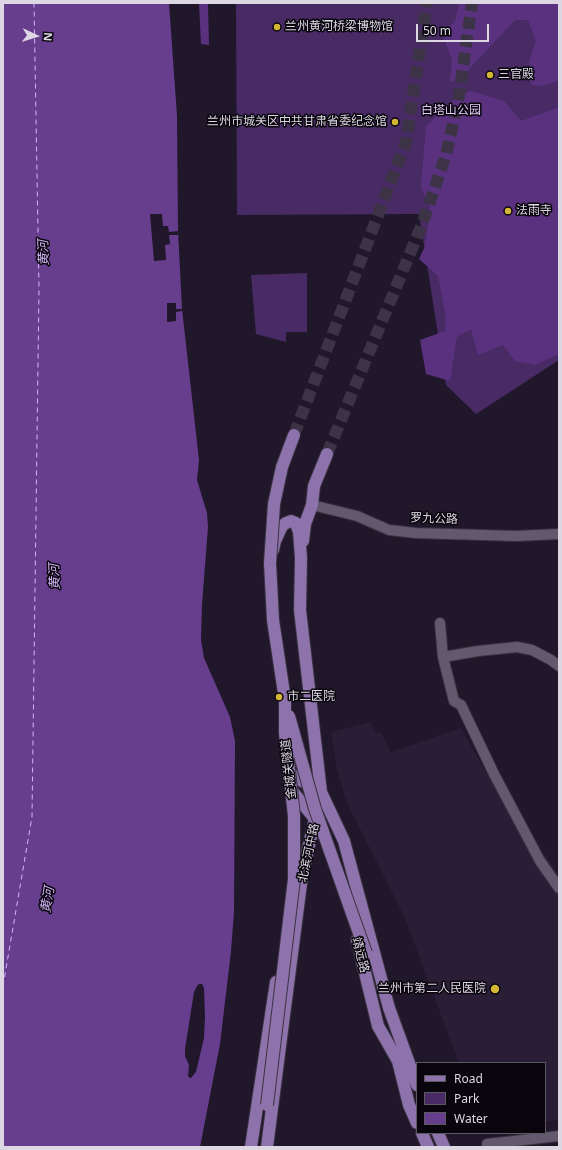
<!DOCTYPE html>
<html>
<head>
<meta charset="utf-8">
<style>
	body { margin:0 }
	#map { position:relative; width:562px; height:1150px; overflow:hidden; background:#20172a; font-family:"Noto Sans",sans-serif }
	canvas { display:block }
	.frame { position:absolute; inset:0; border:4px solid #ddd7e4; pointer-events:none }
	.legend { position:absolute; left:416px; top:1062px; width:130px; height:72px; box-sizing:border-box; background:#08050c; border:1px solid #5d5962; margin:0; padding:5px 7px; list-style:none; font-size:12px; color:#ddd7e4 }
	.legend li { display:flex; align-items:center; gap:8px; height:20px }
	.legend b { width:20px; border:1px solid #5d5962 }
	.north { position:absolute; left:16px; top:16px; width:40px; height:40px; -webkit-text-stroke:3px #08050c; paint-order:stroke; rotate:94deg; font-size:11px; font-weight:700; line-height:16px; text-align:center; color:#ddd7e4 }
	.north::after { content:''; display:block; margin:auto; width:14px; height:18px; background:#ddd7e4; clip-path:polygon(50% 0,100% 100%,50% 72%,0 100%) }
	.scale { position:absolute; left:416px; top:24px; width:73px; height:18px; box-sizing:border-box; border:2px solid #ddd7e4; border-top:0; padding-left:5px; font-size:12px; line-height:14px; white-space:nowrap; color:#ddd7e4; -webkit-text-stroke:3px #08050c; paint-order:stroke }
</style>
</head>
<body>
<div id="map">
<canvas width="562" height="1150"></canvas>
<div class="frame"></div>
<ul class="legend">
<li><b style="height:5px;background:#8e72ac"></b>Road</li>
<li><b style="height:11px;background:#482a65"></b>Park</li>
<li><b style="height:11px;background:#673e8d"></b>Water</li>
</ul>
<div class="north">N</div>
<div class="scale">50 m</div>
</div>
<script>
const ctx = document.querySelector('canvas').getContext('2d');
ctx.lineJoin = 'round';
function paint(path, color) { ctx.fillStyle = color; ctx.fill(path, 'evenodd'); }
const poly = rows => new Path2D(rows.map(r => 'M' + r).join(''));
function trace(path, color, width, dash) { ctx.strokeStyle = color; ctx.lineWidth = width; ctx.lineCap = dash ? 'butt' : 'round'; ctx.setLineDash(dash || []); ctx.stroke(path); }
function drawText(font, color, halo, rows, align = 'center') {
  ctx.font = font + ' "Noto Sans","Noto Sans SC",sans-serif'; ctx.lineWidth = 3; ctx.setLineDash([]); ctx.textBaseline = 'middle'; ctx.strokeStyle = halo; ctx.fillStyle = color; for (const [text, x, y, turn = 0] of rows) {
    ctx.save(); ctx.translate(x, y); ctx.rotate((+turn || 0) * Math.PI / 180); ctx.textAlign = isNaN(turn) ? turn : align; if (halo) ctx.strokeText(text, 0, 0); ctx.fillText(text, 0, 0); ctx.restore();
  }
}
paint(poly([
	[371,722,375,733,381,732,391,752,461,728,483,767,559,875,559,1120,545,1122,545,1063,459,1063,404,916,347,803,337,769,331,732]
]), '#2a1e37');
paint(poly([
	[236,3,559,3,559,360,476,414,446,385,419,214,237,215],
	[307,273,307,332,286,332,286,342,256,334,251,275]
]), '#482a65');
paint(poly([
	[199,3,208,3,209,45,201,44],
	[459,3,559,3,559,80,544,86,531,85,529,61,536,41,528,20,515,20,457,82,450,81,452,59,442,34,455,21],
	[471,91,504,101,521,121,559,107,559,354,535,365,515,361,503,345,478,355,471,329,457,337,450,381,426,374,420,340,445,331,446,318,438,276,419,259,425,246,430,207,421,187,426,126,458,96]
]), '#5a317f');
paint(poly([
	[3,3,169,3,177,116,178,231,182,309,199,460,197,480,207,513,208,527,202,604,201,640,204,658,230,717,235,741,234,912,231,951,220,1044,200,1147,3,1147],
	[199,984,202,984,204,988,205,1017,204,1038,196,1072,191,1078,190,1078,188,1076,189,1065,185,1056,185,1049,194,992,197,986]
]), '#673e8d');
paint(poly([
	[150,214,162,214,163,226,168,226,169,232,178,231,178,235,169,235,170,244,165,245,166,260,154,261],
	[167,303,176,303,176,309,182,309,182,311,176,312,176,321,167,322]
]), '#20172a');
trace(poly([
	[3,986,32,817,39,288,34,3]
]), '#d3b4f6', 1, [5, 4]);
trace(poly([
	[294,435,406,142,427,3],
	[327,454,423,222,446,155,459,96,472,3]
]), '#3c3446', 12, [12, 6]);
const minor = poly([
	[312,505,357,516,389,530,416,533,516,536,559,534],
	[440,623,443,657,454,701,461,705,494,774,540,861,559,888],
	[443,657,478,651,517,647,532,650,551,660,559,666],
	[487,1144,559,1136]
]);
const major = poly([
	[303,541,305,524,312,505,314,486,327,454],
	[292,775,321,792,344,841,389,1008,417,1085],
	[293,792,316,820,318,824],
	[357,940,378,1026,398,1061,409,1105,417,1123],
	[422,1133,428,1147],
	[438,1133,444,1147],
	[251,1147,276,982],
	[267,1147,302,876,321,792,300,610,301,558,299,532,296,523,291,521,286,523,282,526,275,541,273,550]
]);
trace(minor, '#383240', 12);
trace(major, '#383240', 14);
trace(minor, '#63596f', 10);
trace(major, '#8e72ac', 12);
const majorBridge = poly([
	[289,716,315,809,366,953],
	[267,1105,294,879,294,816,285,733,285,700,273,620,270,563,274,504,282,467,294,435]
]);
trace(majorBridge, '#383240', 14, []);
trace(majorBridge, '#8e72ac', 12);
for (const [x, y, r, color] of [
	[277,27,4,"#d4b635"],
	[490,75,4,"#d4b635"],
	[395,122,4,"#d4b635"],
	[508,211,4,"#d4b635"],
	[279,697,4,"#d4b635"],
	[495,989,5,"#d4b635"]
]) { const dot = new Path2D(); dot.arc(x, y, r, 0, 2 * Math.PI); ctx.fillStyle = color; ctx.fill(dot); trace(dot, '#08050c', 1.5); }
drawText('12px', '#ddd7e4', '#08050c', [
	["兰州黄河桥梁博物馆",285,27],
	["三官殿",498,75],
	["兰州市城关区中共甘肃省委纪念馆",387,122,"right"],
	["法雨寺",516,211],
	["市二医院",287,697],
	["兰州市第二人民医院",486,989,"right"]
], 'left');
drawText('12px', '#dfcbf7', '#08050c', [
	["白塔山公园",451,111]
]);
drawText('12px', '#ddd7e4', '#08050c', [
	["罗九公路",434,519,2],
	["金城关隧道",289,769,-96],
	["北滨河中路",309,853,-78],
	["靖远路",360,955,76]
]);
drawText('italic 13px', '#d3b4f6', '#08050c', [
	["黄河",44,253,-92],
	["黄河",55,577,-92],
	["黄河",48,900,-81]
]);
</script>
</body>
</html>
